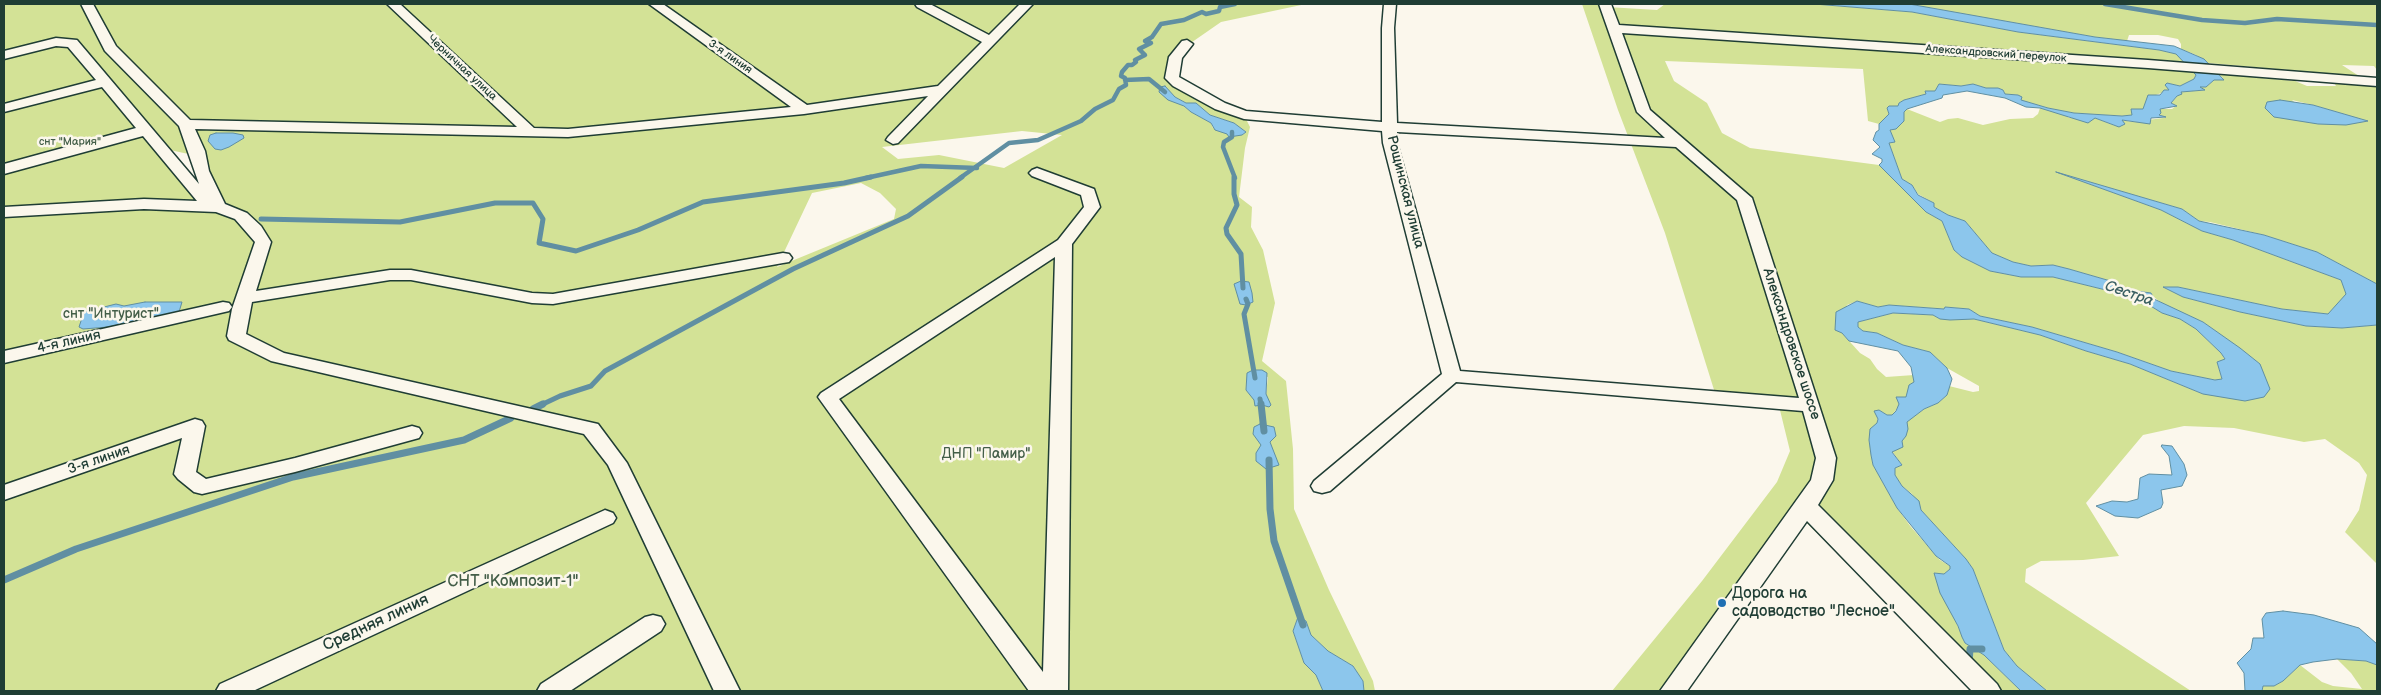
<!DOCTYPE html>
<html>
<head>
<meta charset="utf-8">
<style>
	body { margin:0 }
	#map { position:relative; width:2381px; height:695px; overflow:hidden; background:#fbf7ec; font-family:"Balsamiq Sans",sans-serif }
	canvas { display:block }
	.frame { position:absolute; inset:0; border:5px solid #1f3d34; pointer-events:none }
</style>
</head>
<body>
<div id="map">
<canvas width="2381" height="695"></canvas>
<div class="frame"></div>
</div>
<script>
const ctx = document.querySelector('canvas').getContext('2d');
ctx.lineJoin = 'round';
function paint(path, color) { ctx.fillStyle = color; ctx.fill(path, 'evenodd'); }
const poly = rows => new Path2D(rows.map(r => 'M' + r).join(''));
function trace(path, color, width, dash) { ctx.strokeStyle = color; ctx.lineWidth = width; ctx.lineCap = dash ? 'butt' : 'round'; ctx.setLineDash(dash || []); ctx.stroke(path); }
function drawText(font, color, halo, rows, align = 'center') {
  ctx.font = font + ' "Balsamiq Sans",sans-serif'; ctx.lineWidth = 5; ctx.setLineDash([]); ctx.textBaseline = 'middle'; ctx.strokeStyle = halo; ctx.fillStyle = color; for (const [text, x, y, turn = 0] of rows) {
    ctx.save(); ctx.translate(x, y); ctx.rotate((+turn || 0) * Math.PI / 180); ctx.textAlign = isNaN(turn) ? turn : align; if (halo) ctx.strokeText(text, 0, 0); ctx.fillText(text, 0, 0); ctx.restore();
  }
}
paint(poly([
	[4,4,1306,4,1221,22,1185,47,1172,78,1244,115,1250,127,1245,148,1239,197,1252,207,1251,227,1263,250,1275,303,1262,361,1286,381,1293,449,1294,509,1329,590,1373,681,1375,691,1364,691,1363,681,1353,666,1328,651,1311,635,1306,621,1298,617,1293,631,1304,663,1316,675,1323,691,4,691],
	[1160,87,1165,87,1175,97,1186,103,1196,103,1210,115,1234,123,1246,132,1242,135,1213,128,1211,123,1191,112],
	[1022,131,1062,135,1004,168,939,155,898,159,882,147],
	[165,149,198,156,208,206],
	[861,183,880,193,896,209,894,219,777,267,812,193],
	[1248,373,1268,377,1266,394,1255,400,1246,390],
	[1582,4,1605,4,1607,7,1657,10,1665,4,1814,4,1912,12,2018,32,2159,50,2176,54,2186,64,1619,32,2193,71,2196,75,2194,79,2180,86,2167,83,2169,90,2148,98,2143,109,2132,110,2132,115,2122,116,2074,113,2048,108,2020,100,2018,95,2005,94,2003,90,1998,88,1986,88,1973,84,1961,86,1939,84,1935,91,1925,91,1926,94,1904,100,1899,103,1898,106,1887,108,1889,114,1879,124,1868,121,1863,69,1665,61,1674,81,1707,103,1722,133,1750,148,1879,165,1926,212,1942,221,1954,250,1962,257,1990,271,2021,277,2053,277,2126,295,2138,303,2149,305,2162,313,2180,319,2196,329,2221,353,2225,360,2217,362,2222,380,2215,380,2171,371,2117,352,2032,327,1980,316,1969,309,1945,307,1944,309,1889,305,1878,307,1857,301,1847,305,1842,333,1860,353,1870,359,1877,369,1886,377,1914,375,1914,382,1906,397,1892,415,1887,415,1879,410,1877,423,1869,440,1873,465,1897,508,1911,527,1940,560,1950,566,1950,569,1944,574,1935,573,1965,643,1984,655,2021,691,1975,691,1799,515,1671,691,1612,691,1702,581,1777,482,1790,451,1778,402,1715,393,1665,233,1618,110],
	[1906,4,2377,4,2377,70,2374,66,2342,65,2359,76,2208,63,2196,55,2181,49,2181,44,2178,39,2158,35,2129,35,2127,41,2095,37],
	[2218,74,2295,81,2307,86,2336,86,2331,78,2377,82,2377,284,2317,252,2264,235,2210,222,2199,221,2182,209,2065,175,2161,210,2202,231,2233,240,2341,280,2347,295,2328,314,2282,309,2178,287,2165,288,2183,297,2240,312,2306,326,2342,328,2377,325,2377,564,2345,532,2359,510,2367,475,2359,463,2325,439,2304,442,2234,428,2184,426,2143,435,2086,503,2119,556,2083,560,2041,561,2026,569,2025,582,2191,691,2047,691,2017,666,2004,650,1973,569,1966,559,1921,510,1912,494,1902,486,1895,475,1895,468,1902,465,1892,451,1902,441,1906,422,1924,409,1938,403,1947,395,1949,386,1973,392,1979,391,1979,386,1947,368,1930,352,1903,345,1877,333,1863,331,1858,327,1858,322,1893,313,1933,315,1940,319,1974,319,2040,335,2086,351,2130,364,2203,394,2260,364,2203,322,2163,304,2147,292,2129,290,2114,282,2069,269,2053,265,2031,266,2013,262,1992,253,1965,221,1948,215,1933,206,1934,203,1918,194,1912,185,1902,179,1889,143,1894,142,1890,130,1896,129,1904,121,1904,112,1907,109,1940,122,1948,119,1958,118,1983,125,2010,119,2033,118,2038,114,2040,108,2066,114,2069,118,2095,118,2116,126,2121,120,2133,122,2163,118,2165,117,2158,114,2159,109,2172,109,2176,106,2171,103,2181,92,2204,90,2200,87,2206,87,2214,80,2223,78],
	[2292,100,2313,105,2367,121,2318,124],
	[2337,659,2366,661,2377,665,2377,691,2262,691,2263,686,2274,686,2283,681,2300,665,2322,682,2333,686,2362,689,2351,673]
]), '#d3e296');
const water = poly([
	[1814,4,1909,4,2095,37,2174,46,2204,59,2224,80,2214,80,2206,87,2200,87,2205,90,2181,92,2182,94,2177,96,2171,103,2177,106,2160,109,2161,113,2159,115,2166,117,2151,118,2150,124,2122,120,2125,124,2119,127,2095,118,2088,123,2040,108,2026,107,2005,98,1967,91,1943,95,1942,98,1907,109,1904,112,1904,121,1896,129,1890,130,1895,142,1889,143,1902,179,1912,185,1918,195,1934,203,1934,207,1948,215,1965,221,1992,253,2013,262,2031,266,2053,265,2069,269,2114,282,2129,290,2151,293,2154,299,2203,322,2240,348,2260,364,2270,389,2264,397,2245,401,2203,394,2130,364,2086,351,2040,335,1974,319,1950,320,1940,319,1933,315,1893,313,1858,322,1858,327,1863,331,1877,333,1903,345,1930,352,1947,368,1952,379,1947,395,1938,403,1924,409,1907,422,1908,429,1906,436,1902,441,1903,447,1892,452,1902,465,1895,468,1895,475,1902,486,1919,501,1921,510,1966,559,1973,569,2004,650,2017,666,2047,691,2021,691,1984,655,1965,643,1962,637,1958,626,1940,593,1934,573,1944,574,1950,569,1950,566,1936,556,1897,508,1873,465,1871,455,1869,440,1870,429,1877,423,1878,419,1874,411,1879,410,1887,415,1892,415,1896,411,1899,404,1896,397,1906,397,1909,385,1914,382,1911,367,1898,351,1849,341,1842,333,1835,330,1836,312,1857,301,1878,307,1889,305,1944,309,1945,307,1969,309,1980,316,2032,327,2117,352,2171,371,2215,380,2222,379,2217,362,2225,359,2221,353,2196,329,2180,319,2162,313,2149,305,2138,303,2126,295,2053,277,2021,277,1990,271,1962,257,1954,250,1942,221,1926,212,1879,165,1882,162,1882,159,1872,154,1880,147,1873,140,1876,132,1879,130,1879,124,1889,114,1887,108,1889,106,1898,106,1899,103,1904,100,1926,94,1925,91,1935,91,1939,84,1961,86,1973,84,1986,88,1998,88,2003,90,2005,94,2018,95,2022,97,2021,100,2048,108,2074,113,2122,116,2132,115,2131,109,2143,109,2148,95,2160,95,2164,90,2169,90,2165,85,2167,83,2180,86,2194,79,2196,75,2176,54,2159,50,2018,32,1912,12,1814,4],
	[1165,86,1175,97,1186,103,1196,103,1210,115,1234,123,1246,132,1242,135,1229,137,1227,134,1215,130,1211,123,1191,112,1184,106,1168,100,1159,92,1160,87,1165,86],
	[2280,100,2313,105,2368,121,2346,125,2318,124,2274,117,2265,108,2267,102,2280,100],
	[216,133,233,133,243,135,244,138,229,147,221,150,215,149,208,141,210,135,216,133],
	[2056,172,2182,209,2199,221,2264,235,2317,252,2377,284,2377,325,2342,328,2306,326,2240,312,2183,297,2163,287,2178,287,2282,309,2328,314,2346,294,2341,280,2233,240,2202,231,2161,210,2056,172],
	[1241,281,1249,282,1252,293,1253,302,1246,305,1240,304,1234,284,1241,281],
	[145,302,182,302,179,312,108,327,83,329,79,327,84,312,116,304,124,306,145,302],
	[1253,370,1262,370,1267,373,1266,394,1271,405,1269,407,1262,405,1255,406,1254,400,1246,390,1247,373,1253,370],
	[1260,424,1274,427,1276,436,1270,442,1279,465,1266,469,1256,461,1256,453,1261,445,1253,434,1254,427,1260,424],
	[2162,445,2172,446,2184,464,2187,475,2182,486,2161,490,2163,503,2161,508,2138,518,2115,516,2096,506,2112,501,2127,502,2138,499,2140,478,2149,474,2172,475,2169,456,2161,446,2162,445],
	[2283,611,2314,615,2359,628,2377,644,2377,665,2366,661,2337,659,2313,662,2300,665,2283,681,2274,686,2263,686,2262,691,2245,691,2244,673,2237,663,2251,649,2253,638,2264,638,2262,619,2266,613,2283,611],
	[1298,617,1306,621,1311,635,1328,651,1353,666,1363,681,1364,691,1323,691,1316,675,1304,663,1293,631,1298,617]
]);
paint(water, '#8cc6ec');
trace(water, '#608fa2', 1);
trace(poly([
	[2105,4,2202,20,2245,23,2277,19,2377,25],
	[1125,80,1149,79,1165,92],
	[1232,132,1232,137,1224,142,1223,147,1235,178],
	[866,178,921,166,977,168],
	[960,178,1009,143,1038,140,1081,121,1095,109,1113,100,1119,89,1126,85,1125,78,1121,76,1122,72,1128,65,1132,65,1136,62,1135,60,1145,55,1139,49,1151,43,1145,41,1152,37,1161,24,1184,20,1202,12,1206,14,1219,11,1220,7,1235,4]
]), '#608fa2', 4.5);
trace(poly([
	[1234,177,1234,194,1237,205,1226,228,1227,234,1241,254,1243,288],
	[261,219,400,222,495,203,533,203,543,219,539,243,576,251,638,230,703,202,844,183,871,177],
	[1246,299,1248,304,1244,314,1255,378],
	[1260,399,1261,405],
	[541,405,560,396,591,386,605,371,793,269,908,216,962,177]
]), '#608fa2', 5);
trace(poly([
	[1261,404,1264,431],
	[533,409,543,404],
	[1269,460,1270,509,1274,541,1303,625],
	[4,580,76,549,293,477,464,440,511,418],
	[1969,663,1970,649,1982,649]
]), '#608fa2', 7);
const minor = poly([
	[81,4,93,4,116,46,190,120,517,127,387,4,400,4,534,128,568,129,791,107,649,4,663,4,807,105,938,86,982,42,917,7,915,4,930,4,989,35,1020,4,1033,4,898,143,893,144,886,140,888,137,928,96,804,114,568,137,195,129,205,151,209,171,225,204,247,213,261,226,271,242,256,291,390,270,411,270,532,293,553,294,783,253,789,254,792,258,789,262,783,263,553,304,532,303,411,280,390,280,252,302,246,334,284,353,598,424,627,463,740,691,714,691,608,465,584,434,271,361,229,340,227,336,232,309,255,242,235,219,216,212,144,209,4,217,4,207,144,199,197,201,143,136,4,174,4,164,136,128,102,87,4,112,4,104,96,80,68,47,56,46,4,59,4,51,56,38,77,40,199,184,179,126,105,51,81,4],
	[1384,4,1396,4,1394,28,1397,123,1665,138,1637,112,1599,4,1611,4,1619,25,2148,60,2377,78,2377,86,2148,68,1622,33,1650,110,1752,198,1836,458,1833,480,1818,505,1997,684,2001,691,1972,691,1807,521,1687,691,1660,691,1811,480,1816,458,1803,411,1456,382,1330,491,1322,493,1314,491,1311,486,1314,481,1442,374,1383,143,1382,131,1244,119,1215,109,1173,86,1165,78,1169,57,1182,41,1187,40,1193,44,1182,58,1179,77,1225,103,1246,111,1382,122,1382,28,1384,4],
	[1397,132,1676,147,1737,200,1799,398,1460,371,1397,143,1397,132],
	[1037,168,1094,189,1100,207,1072,244,1068,691,1029,691,818,397,821,393,1058,240,1084,207,1081,195,1032,176,1029,173,1032,170,1037,168],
	[1055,257,1043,672,839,399,1055,257],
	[223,302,229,303,232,307,229,311,4,363,4,351,223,302],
	[195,419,202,421,205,426,196,472,206,479,295,458,412,426,419,428,422,433,419,438,295,472,202,494,194,492,178,479,174,474,182,438,4,500,4,485,195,419],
	[605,510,613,513,616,518,613,523,253,691,216,691,220,684,605,510],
	[653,615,661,617,665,624,661,631,570,691,537,691,541,684,645,617,653,615]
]);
trace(minor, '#1f3d34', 3);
paint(minor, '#fbf7ec');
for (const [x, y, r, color] of [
	[1722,603,5,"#1f6fb2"]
]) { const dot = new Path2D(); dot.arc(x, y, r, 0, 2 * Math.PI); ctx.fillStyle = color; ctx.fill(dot); trace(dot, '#fbf7ec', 2); }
drawText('11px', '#1f3d34', '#fbf7ec', [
	["Александровский переулок",1996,54,4],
	["3-я линия",730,57,35],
	["Черничная улица",462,68,43]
]);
drawText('11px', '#435e48', '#fbf7ec', [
	["снт \"Мария\"",70,142]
]);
drawText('14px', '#1f3d34', '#fbf7ec', [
	["Рощинская улица",1405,192,76],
	["4-я линия",69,342,-13],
	["Александровское шоссе",1791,344,72],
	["3-я линия",99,460,-19]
]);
drawText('14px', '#435e48', '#fbf7ec', [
	["снт \"Интурист\"",111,314],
	["ДНП \"Памир\"",986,454]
]);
drawText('italic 15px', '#3a5f62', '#fbf7ec', [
	["Сестра",2129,294,19]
]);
drawText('16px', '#435e48', '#fbf7ec', [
	["СНТ \"Композит-1\"",513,582]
]);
drawText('16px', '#1f3d34', '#fbf7ec', [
	["Дорога на",1732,594],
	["садоводство \"Лесное\"",1732,612]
], 'left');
drawText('16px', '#1f3d34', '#fbf7ec', [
	["Средняя линия",376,623,-25]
]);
</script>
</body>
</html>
